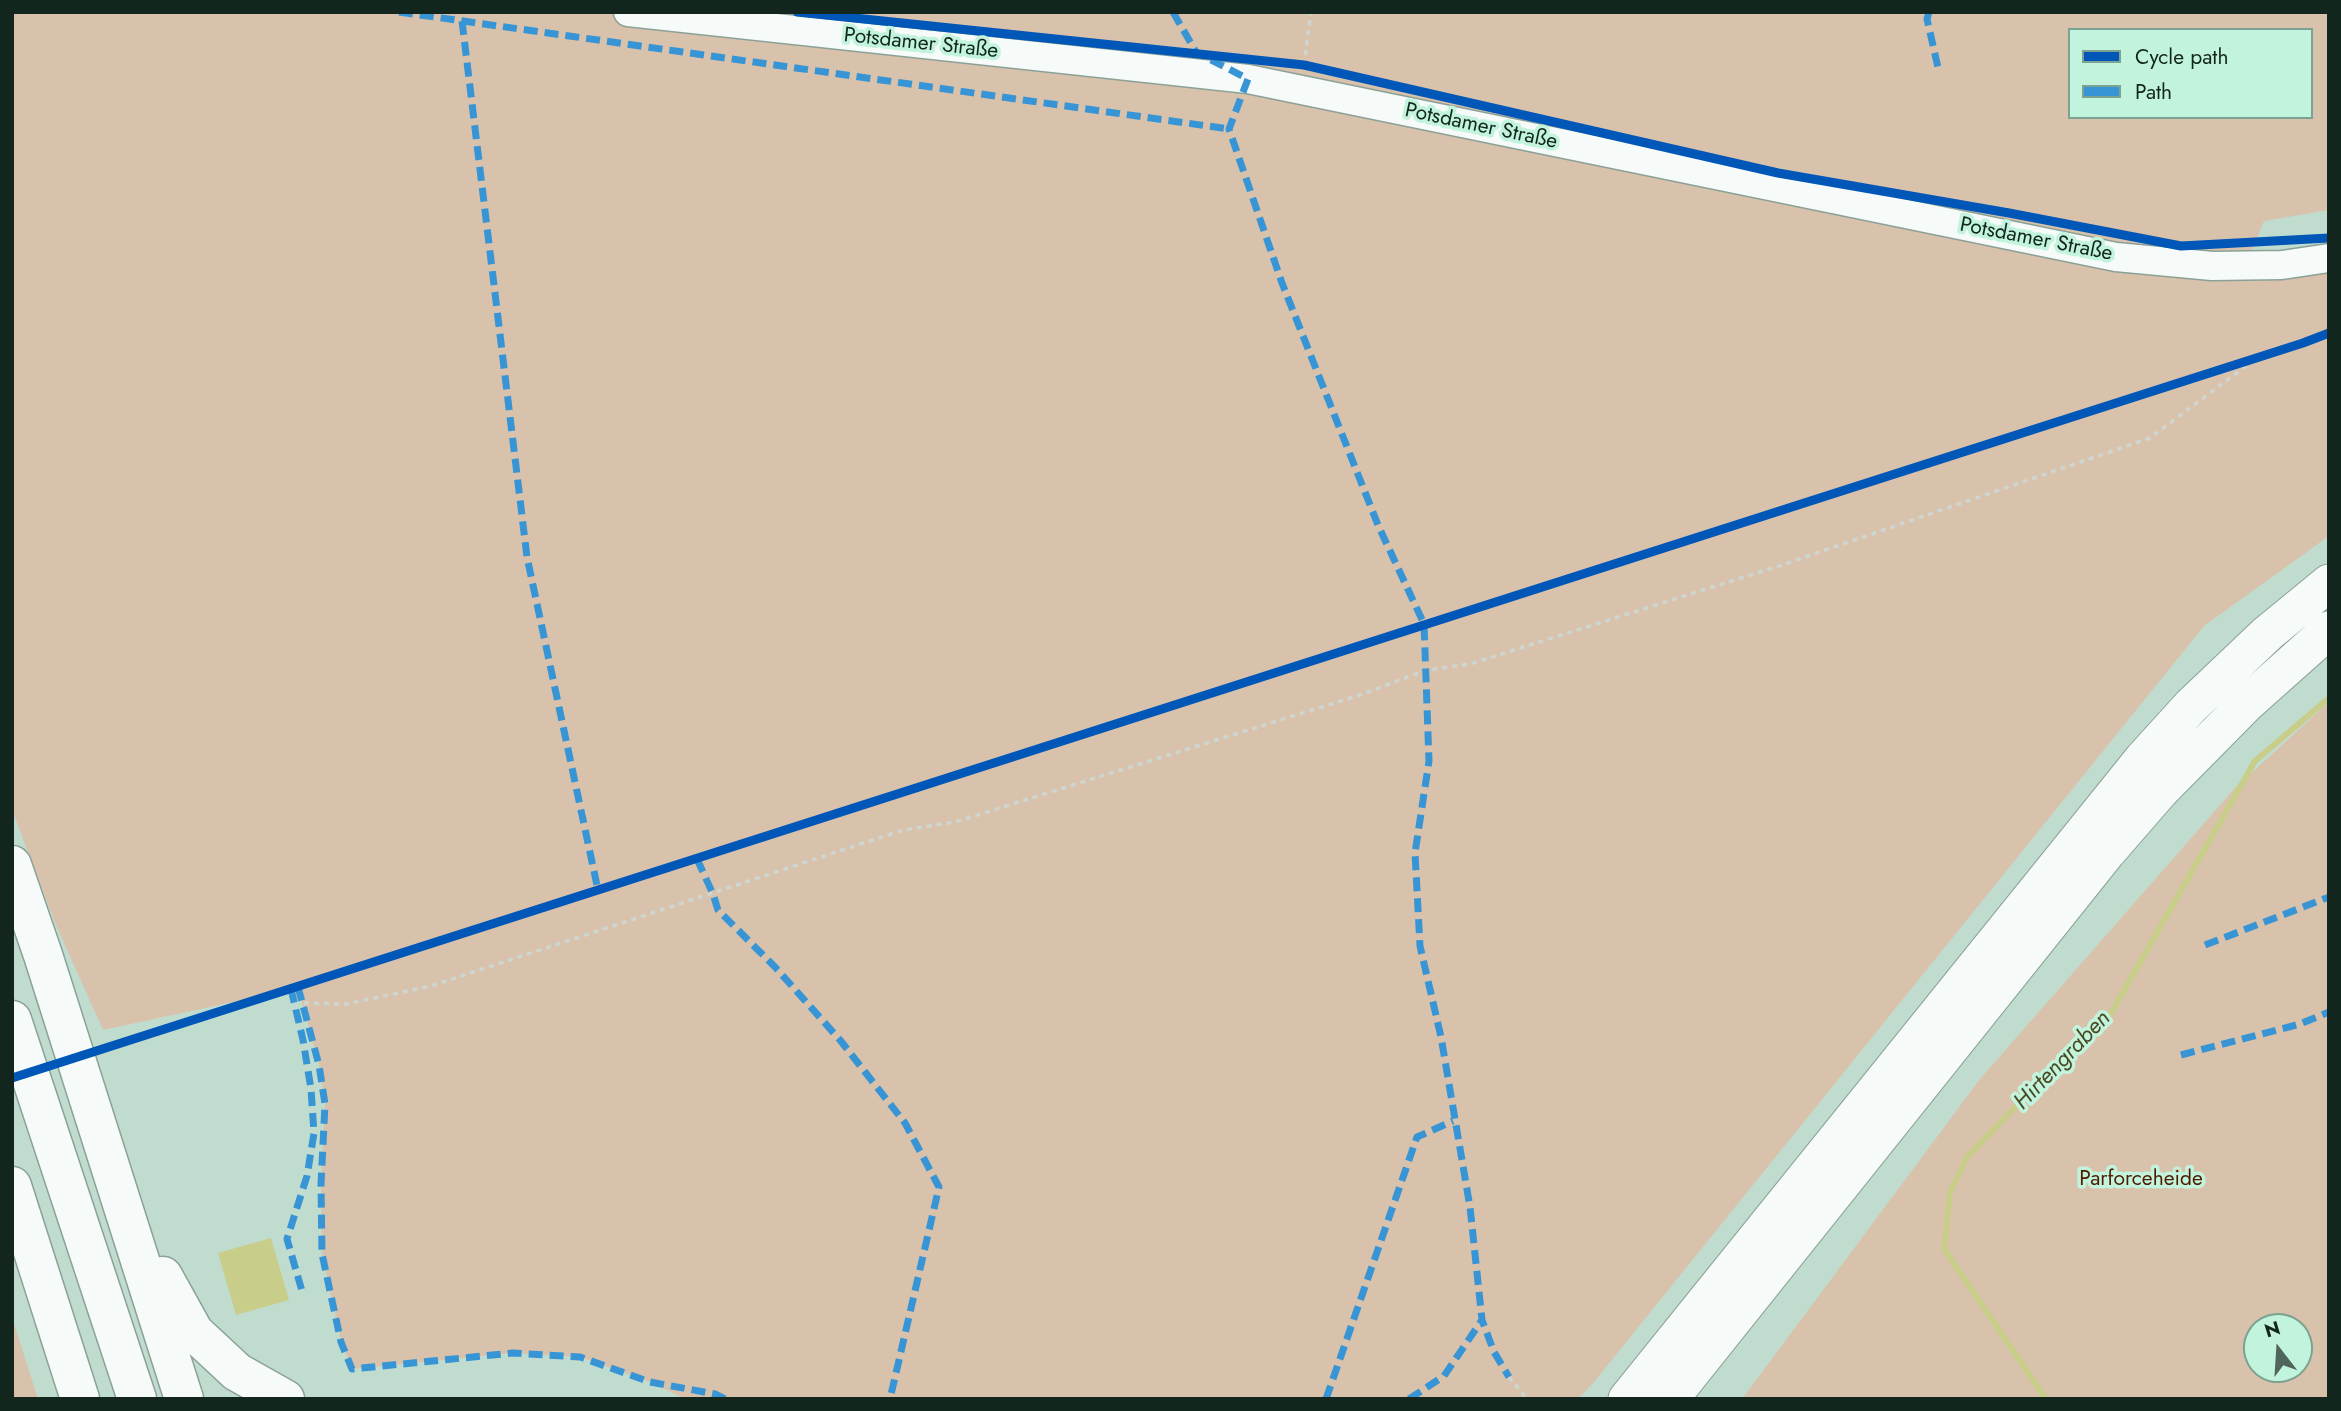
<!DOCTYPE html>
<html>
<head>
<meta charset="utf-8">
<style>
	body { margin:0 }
	#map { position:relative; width:2341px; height:1411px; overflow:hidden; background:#c0dccf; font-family:Jost,sans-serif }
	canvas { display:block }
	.frame { position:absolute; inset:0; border:14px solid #13261e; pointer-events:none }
	.legend { position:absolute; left:2068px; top:28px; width:245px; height:91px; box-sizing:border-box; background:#c2f4dd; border:2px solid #7ca291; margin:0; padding:9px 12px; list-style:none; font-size:21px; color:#13261e }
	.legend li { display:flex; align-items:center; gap:14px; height:35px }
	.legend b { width:35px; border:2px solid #7ca291 }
	.north { position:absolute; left:2243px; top:1313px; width:70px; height:70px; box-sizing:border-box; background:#c2f4dd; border:2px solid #7ca291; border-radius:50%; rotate:343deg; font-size:19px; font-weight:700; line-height:28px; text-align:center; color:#13261e }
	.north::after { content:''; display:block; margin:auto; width:24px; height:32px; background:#50665c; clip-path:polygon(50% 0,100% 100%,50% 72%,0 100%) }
</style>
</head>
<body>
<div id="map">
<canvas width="2341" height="1411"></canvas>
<div class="frame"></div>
<ul class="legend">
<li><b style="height:9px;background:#0057b8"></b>Cycle path</li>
<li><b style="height:9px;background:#3895d5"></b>Path</li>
</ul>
<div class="north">N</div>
</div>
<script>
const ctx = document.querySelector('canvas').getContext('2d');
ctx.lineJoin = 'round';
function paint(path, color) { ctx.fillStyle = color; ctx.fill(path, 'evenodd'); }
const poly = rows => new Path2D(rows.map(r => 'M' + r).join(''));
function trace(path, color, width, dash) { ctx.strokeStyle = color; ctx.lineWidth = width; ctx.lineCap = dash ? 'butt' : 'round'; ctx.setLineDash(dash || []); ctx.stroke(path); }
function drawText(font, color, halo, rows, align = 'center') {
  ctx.font = font + ' Jost,sans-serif'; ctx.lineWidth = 7; ctx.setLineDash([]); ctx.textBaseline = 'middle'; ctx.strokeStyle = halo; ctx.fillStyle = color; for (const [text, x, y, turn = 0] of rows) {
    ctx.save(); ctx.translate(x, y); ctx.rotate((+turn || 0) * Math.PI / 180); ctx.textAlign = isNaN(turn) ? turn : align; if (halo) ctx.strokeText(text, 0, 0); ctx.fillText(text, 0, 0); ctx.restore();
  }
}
paint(poly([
	[12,12,2329,12,2329,210,2264,221,2240,279,2329,267,2329,536,2204,626,1594,1382,1578,1399,685,1399,650,1382,580,1357,513,1353,352,1369,341,1342,322,1254,321,1184,325,1104,319,1065,298,988,103,1030,56,925,12,810],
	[2070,30,2311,30,2311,117,2070,117],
	[2329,702,2329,1399,1742,1399,1980,1079,2235,788],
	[2299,1327,2299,1369,2257,1369,2257,1327],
	[12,1317,38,1399,12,1399]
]), '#d9c2ab');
paint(poly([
	[271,1238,289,1300,236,1315,218,1253]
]), '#c8cd8a');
trace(poly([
	[2046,1399,1944,1249,1950,1192,1967,1157,2022,1100,2106,1022,2255,761,2329,698]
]), '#c8cd8a', 6);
const tertiary = poly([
	[628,12,1248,79,2116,257,2212,266,2282,265,2329,258]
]);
const trunk = poly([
	[1627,1399,2142,760,2191,706,2268,633,2329,583],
	[1670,1399,2107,852,2160,791,2246,704,2329,630]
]);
const motorway = poly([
	[12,865,43,955,184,1399],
	[12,1020,137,1399],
	[12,1186,80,1399],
	[163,1276,194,1332,237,1372,285,1399]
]);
trace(tertiary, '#8ba197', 31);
trace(trunk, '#8ba197', 39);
trace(motorway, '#8ba197', 41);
trace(poly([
	[1304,65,1311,12],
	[304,1003,346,1004,431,986,903,830,955,822,1363,694,1426,670,1470,664,1782,565,2150,438,2258,357],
	[1509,1377,1527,1399]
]), '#ced6d2', 3.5, [5, 5]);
trace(tertiary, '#f6faf8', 28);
trace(trunk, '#f6faf8', 37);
trace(motorway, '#f6faf8', 38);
trace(poly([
	[399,12,1229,129],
	[1173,12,1196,52,1248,79,1229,129,1282,283,1378,525,1424,624,1429,761,1415,853,1420,946,1441,1037,1470,1207,1482,1320,1494,1352,1509,1377],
	[1929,12,1927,19,1939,72],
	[462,21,527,557,598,890],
	[697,859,713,894,718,910,775,967,840,1040,905,1123,939,1187,890,1399],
	[2205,945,2329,897],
	[298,987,319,1065,325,1104,321,1184,322,1254,341,1342,352,1369,513,1353,580,1357,650,1382,715,1394,725,1399],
	[291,989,303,1040,311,1089,314,1133,307,1176,287,1239,302,1291],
	[2181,1055,2300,1024,2329,1012],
	[1326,1399,1417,1137,1453,1121],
	[1409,1399,1444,1376,1482,1320]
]), '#3895d5', 7, [14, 7]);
trace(poly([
	[797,12,1304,65,1778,173,2009,213,2181,246,2329,238],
	[12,1078,2303,343,2329,333]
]), '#0057b8', 9);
drawText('21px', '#13261e', '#c2f4dd', [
	["Potsdamer Straße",921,44,6],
	["Potsdamer Straße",1481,127,12],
	["Potsdamer Straße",2036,240,11]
]);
drawText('21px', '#4e1b00', '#c2f4dd', [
	["Parforceheide",2141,1180]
]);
drawText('italic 23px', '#4b4922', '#c2f4dd', [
	["Hirtengraben",2063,1061,-46]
]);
</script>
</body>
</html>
